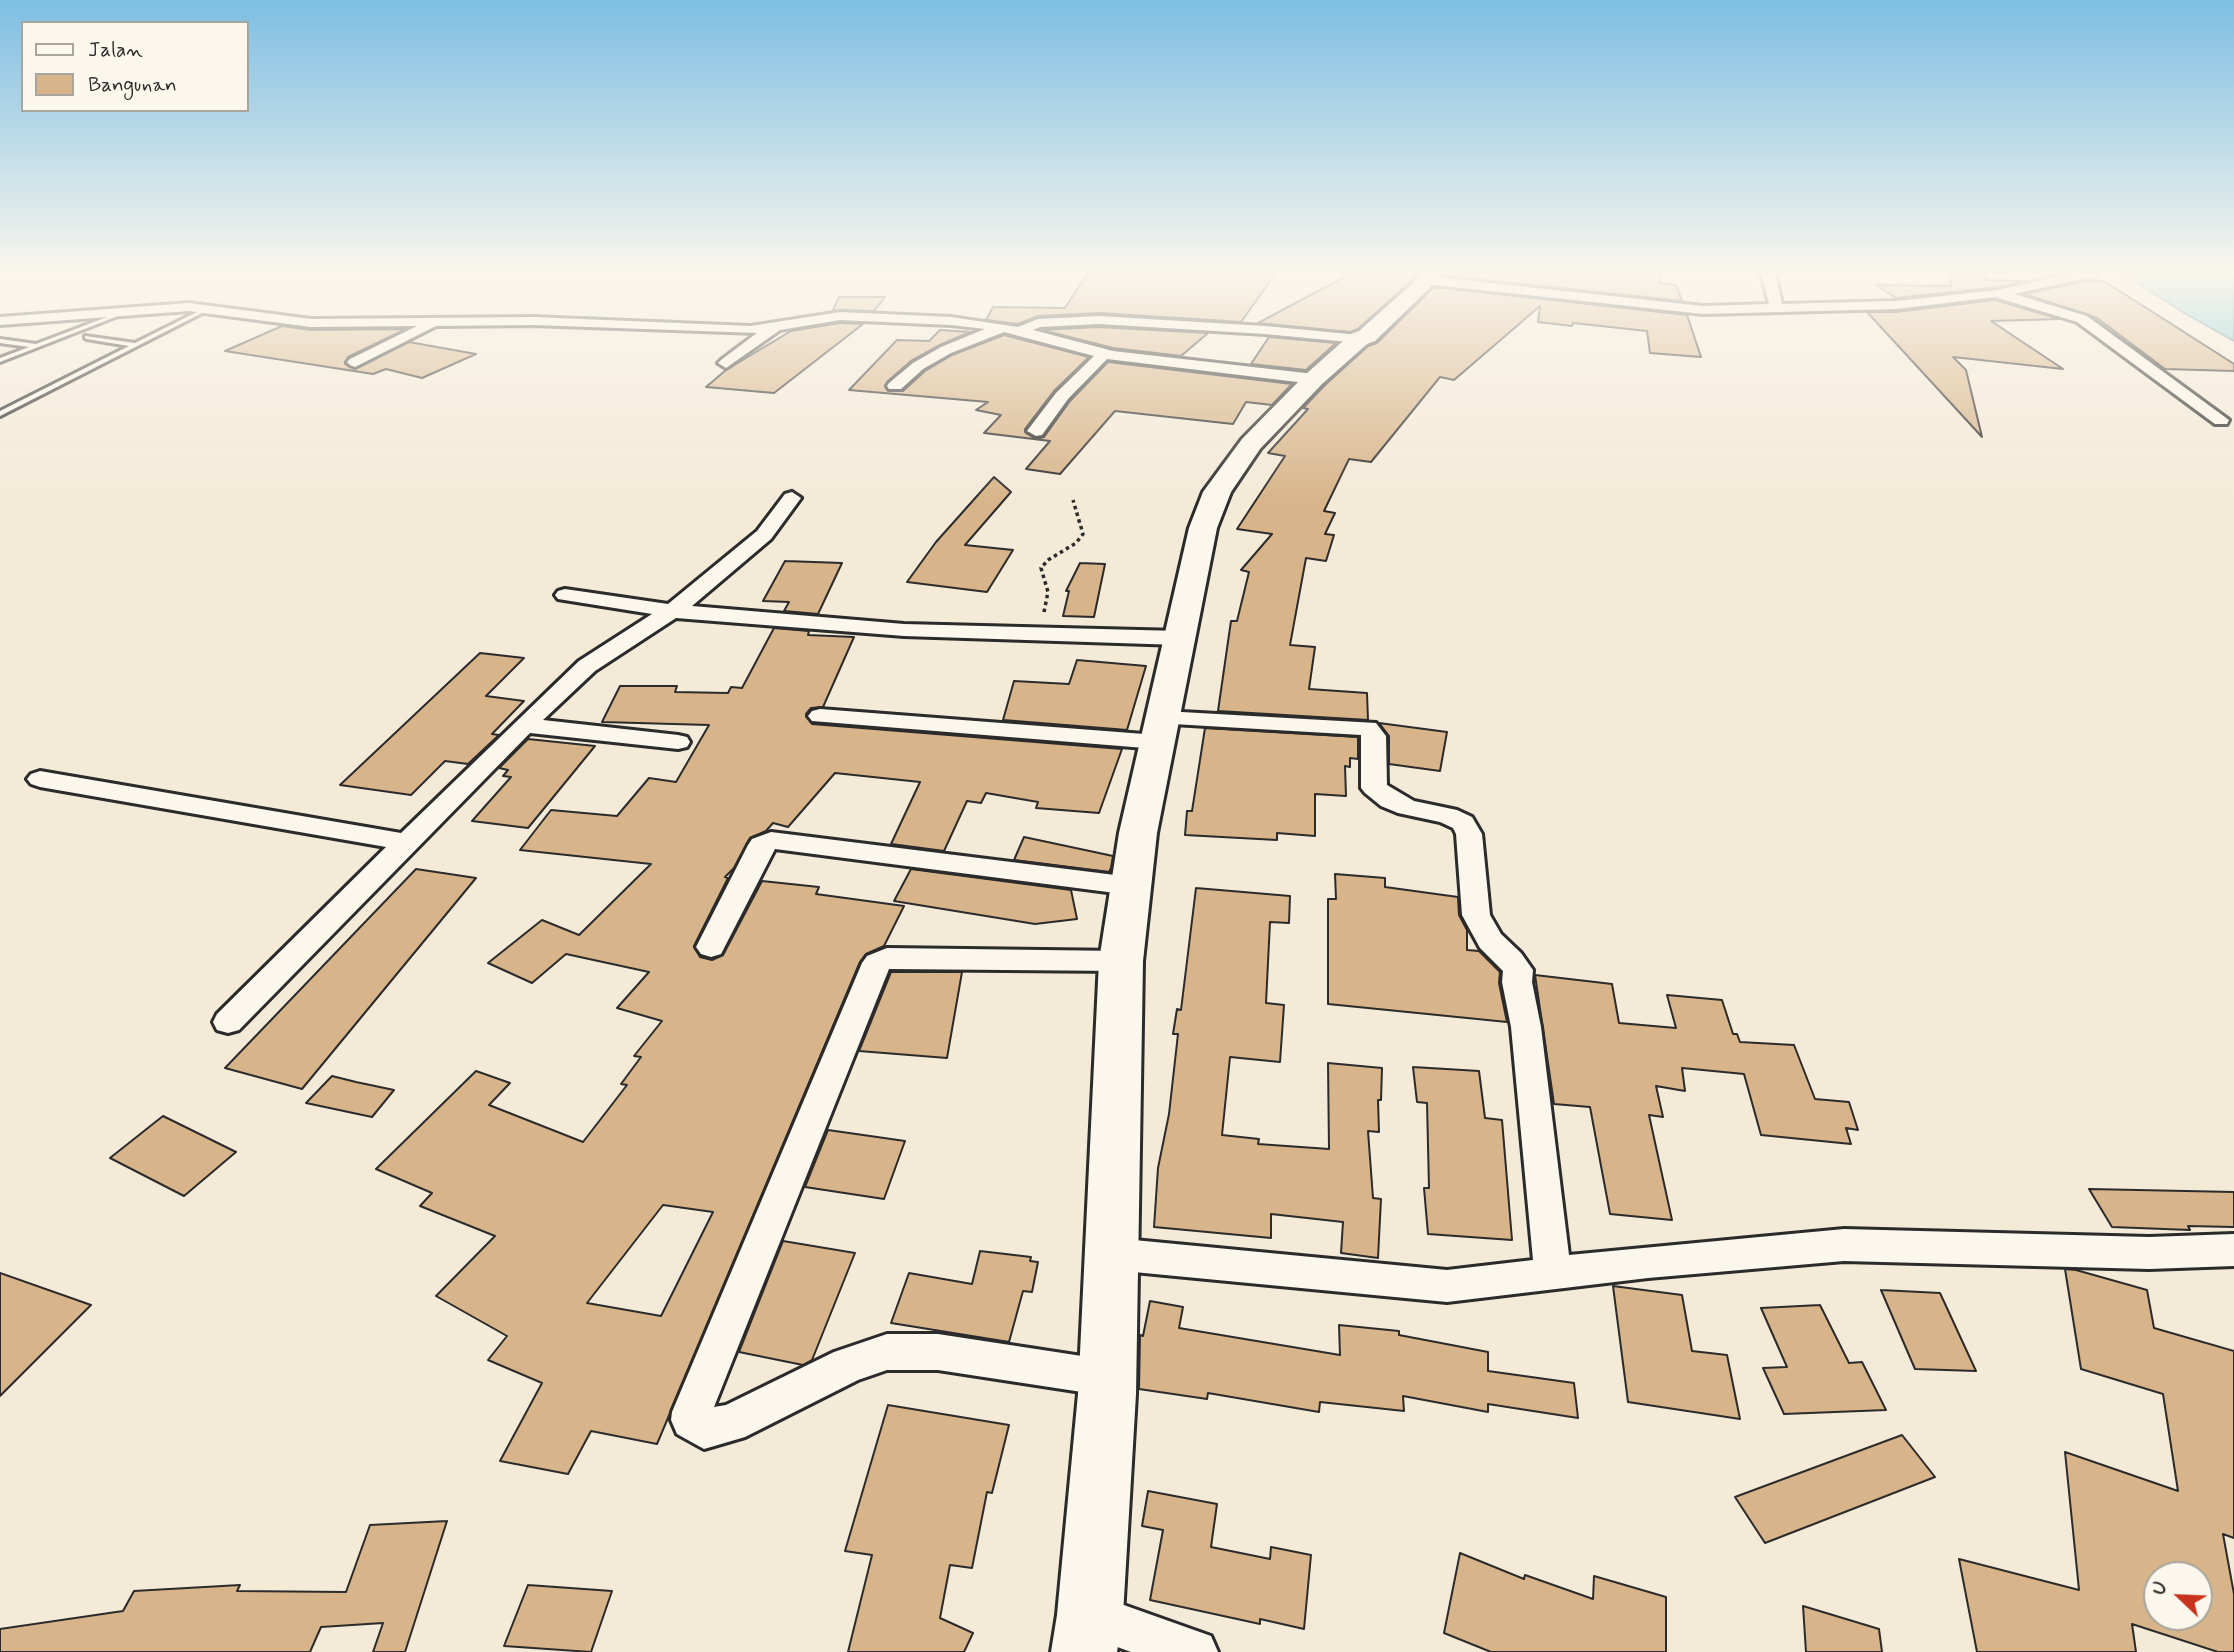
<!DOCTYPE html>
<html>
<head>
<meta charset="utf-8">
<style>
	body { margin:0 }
	#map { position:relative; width:2234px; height:1652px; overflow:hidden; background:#f4ead8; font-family:Mynerve,sans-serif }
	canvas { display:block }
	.legend { position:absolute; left:21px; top:21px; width:228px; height:91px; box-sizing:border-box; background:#fbf7ec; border:2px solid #a8a59f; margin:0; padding:9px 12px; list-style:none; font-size:21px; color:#2b2b2b }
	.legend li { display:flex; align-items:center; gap:14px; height:35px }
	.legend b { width:35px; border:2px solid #a8a59f }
	.north { position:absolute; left:2143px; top:1561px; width:70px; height:70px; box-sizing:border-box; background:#fbf7ec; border:2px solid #a8a59f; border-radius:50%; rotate:293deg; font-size:19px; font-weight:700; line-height:28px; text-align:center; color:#2b2b2b }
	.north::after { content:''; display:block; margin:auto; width:24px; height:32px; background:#c8321e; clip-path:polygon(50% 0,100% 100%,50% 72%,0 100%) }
</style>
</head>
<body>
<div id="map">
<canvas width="2234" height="1652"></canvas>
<ul class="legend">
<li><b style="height:9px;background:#fbf7ec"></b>Jalan</li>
<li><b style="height:19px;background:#d7b489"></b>Bangunan</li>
</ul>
<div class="north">U</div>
</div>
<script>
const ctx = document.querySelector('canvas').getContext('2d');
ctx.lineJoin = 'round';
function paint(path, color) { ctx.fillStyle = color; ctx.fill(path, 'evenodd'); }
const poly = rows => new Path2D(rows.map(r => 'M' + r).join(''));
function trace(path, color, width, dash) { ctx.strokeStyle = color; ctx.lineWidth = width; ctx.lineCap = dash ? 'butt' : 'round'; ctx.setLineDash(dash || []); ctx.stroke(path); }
const water = poly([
	[2122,273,2234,273,2234,341,2186,314,2122,273]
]);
paint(water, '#7dccdb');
trace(water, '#5c8c95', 2);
const building = poly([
	[1117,273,1276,273,1241,322,1099,313,1038,316,1018,324,986,320,993,307,1065,308,1087,274,1117,275,1117,273],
	[1352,273,1421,273,1358,329,1350,332,1258,323,1352,273],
	[1447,273,1661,273,1660,283,1676,285,1682,301,1446,276,1447,273],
	[1949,273,1984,273,1986,280,2028,281,1998,287,1896,298,1876,285,1951,286,1949,273],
	[2085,281,2104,281,2234,364,2234,371,2165,369,2097,318,2024,294,2085,281],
	[1434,287,1687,315,1701,357,1650,353,1647,331,1573,323,1572,326,1538,322,1540,306,1454,380,1440,377,1371,462,1349,459,1324,511,1335,513,1325,534,1334,535,1326,561,1306,558,1290,645,1315,647,1309,689,1367,693,1368,720,1218,711,1231,621,1237,621,1249,572,1241,570,1272,534,1237,529,1285,456,1268,453,1308,409,1303,408,1324,386,1368,346,1377,343,1434,287],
	[839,297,885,297,874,311,833,310,839,297],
	[1995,300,2059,319,1991,321,2063,369,1953,357,1966,370,1982,437,1867,312,1896,312,1995,300],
	[840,323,863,324,774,393,706,387,726,370,791,331,840,323],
	[282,326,311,330,406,329,348,357,345,364,354,369,409,342,476,354,422,378,386,369,373,374,225,351,282,326],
	[1099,327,1208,333,1181,356,1113,348,1042,330,1099,327],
	[940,330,970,332,940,345,911,361,887,382,887,390,903,391,925,371,952,355,1004,335,1089,357,1054,391,1025,429,1026,433,1036,439,1044,437,1070,401,1108,362,1292,384,1272,405,1246,402,1233,424,1115,411,1060,474,1026,469,1050,441,984,433,1001,415,976,410,988,402,849,390,897,340,929,341,940,330],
	[1269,337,1336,343,1306,370,1251,364,1269,337],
	[994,477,1011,492,965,545,1013,550,987,592,907,582,936,542,994,477],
	[785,561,842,563,818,614,784,611,789,602,763,601,785,561],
	[1080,563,1105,564,1094,617,1063,616,1069,591,1066,591,1080,563],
	[774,628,809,631,808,635,854,637,823,707,811,708,806,714,812,724,1122,749,1099,813,1036,808,1038,802,986,793,981,803,967,801,944,851,891,844,920,782,835,773,788,827,773,823,766,831,750,838,734,868,725,877,728,878,694,946,700,957,712,960,723,955,762,881,819,887,816,894,904,906,884,946,866,954,860,962,657,1444,591,1431,568,1474,500,1461,542,1383,488,1360,507,1336,436,1296,495,1236,420,1206,432,1193,376,1169,476,1071,510,1083,489,1105,583,1142,627,1085,621,1084,641,1057,634,1056,662,1021,617,1008,649,972,566,954,532,983,488,963,542,920,579,935,651,864,520,850,551,810,617,816,649,778,676,782,709,725,602,722,620,686,677,686,675,692,728,693,731,687,742,688,774,628],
	[663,1205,713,1212,661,1316,587,1303,663,1205],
	[480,653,524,658,486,696,524,701,492,734,499,735,468,764,445,761,411,795,340,785,480,653],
	[1077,660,1146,666,1127,730,1003,720,1014,681,1069,684,1077,660],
	[1379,723,1447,732,1440,771,1389,764,1389,736,1379,723],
	[1205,728,1358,737,1358,759,1350,758,1350,767,1345,766,1346,796,1315,794,1315,836,1277,833,1277,840,1185,835,1187,811,1192,811,1205,728],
	[528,739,595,746,528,828,472,821,511,777,503,776,508,770,499,768,528,739],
	[1024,837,1113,856,1111,868,1109,872,1014,860,1024,837],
	[416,869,476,878,302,1089,225,1068,416,869],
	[911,869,1071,890,1077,919,1035,924,894,901,911,869],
	[1335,874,1385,878,1385,887,1458,897,1459,915,1467,930,1467,950,1479,951,1500,972,1499,983,1507,1022,1328,1004,1328,899,1336,899,1335,874],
	[1196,888,1290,896,1289,923,1270,922,1266,1003,1284,1005,1280,1062,1230,1057,1222,1135,1259,1139,1258,1144,1329,1149,1328,1063,1382,1068,1381,1100,1378,1100,1379,1132,1368,1131,1373,1198,1381,1199,1378,1258,1341,1253,1343,1222,1271,1214,1271,1238,1154,1227,1158,1168,1169,1114,1178,1034,1173,1034,1177,1009,1181,1010,1196,888],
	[891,972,962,972,947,1058,859,1051,891,972],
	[1535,975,1612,984,1619,1023,1676,1028,1667,995,1722,1000,1733,1034,1737,1034,1740,1042,1794,1045,1815,1099,1849,1102,1858,1130,1846,1128,1851,1144,1761,1135,1744,1074,1682,1068,1685,1091,1656,1086,1663,1117,1649,1115,1672,1220,1610,1214,1590,1107,1554,1104,1535,975],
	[1413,1067,1479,1071,1485,1118,1502,1120,1512,1240,1428,1234,1424,1188,1429,1188,1427,1103,1417,1102,1413,1067],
	[332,1076,356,1082,394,1090,372,1117,306,1103,332,1076],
	[163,1116,236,1152,184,1196,110,1158,163,1116],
	[828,1130,905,1141,884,1199,805,1187,828,1130],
	[2089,1189,2234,1192,2234,1227,2188,1226,2190,1230,2112,1227,2089,1189],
	[783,1241,855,1253,812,1360,803,1365,739,1352,783,1241],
	[980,1251,1031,1257,1030,1261,1038,1262,1032,1292,1023,1291,1009,1342,891,1323,909,1273,972,1284,980,1251],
	[2065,1269,2076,1270,2147,1290,2154,1328,2234,1351,2234,1538,2223,1534,2234,1594,2234,1652,2218,1652,2132,1624,2136,1652,1977,1652,1959,1559,2079,1590,2065,1452,2178,1491,2163,1394,2081,1369,2065,1269],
	[2157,1575,2199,1575,2199,1617,2157,1617,2157,1575],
	[0,1273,91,1305,0,1396,0,1273],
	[1613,1286,1682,1295,1692,1351,1727,1355,1740,1419,1628,1402,1613,1286],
	[1881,1290,1940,1293,1976,1371,1915,1369,1881,1290],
	[1150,1301,1183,1307,1179,1328,1340,1355,1339,1325,1399,1331,1399,1335,1488,1352,1488,1371,1574,1383,1578,1418,1488,1404,1488,1412,1403,1396,1404,1411,1320,1402,1319,1412,1208,1393,1207,1399,1139,1389,1140,1335,1143,1336,1150,1301],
	[1820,1305,1849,1363,1862,1362,1886,1410,1784,1414,1763,1368,1787,1367,1761,1308,1820,1305],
	[888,1405,1009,1425,992,1493,987,1492,972,1568,950,1565,940,1618,973,1633,964,1652,848,1652,872,1555,845,1551,888,1405],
	[1902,1435,1935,1477,1765,1543,1735,1497,1902,1435],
	[1148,1491,1217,1504,1211,1547,1270,1559,1271,1547,1311,1555,1304,1629,1260,1619,1260,1624,1150,1600,1163,1530,1142,1526,1148,1491],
	[447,1521,405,1652,373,1652,383,1623,321,1627,310,1652,0,1652,0,1629,123,1611,134,1591,240,1585,237,1591,346,1592,370,1525,447,1521],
	[1460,1553,1524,1579,1525,1575,1593,1599,1594,1576,1666,1597,1666,1652,1491,1652,1444,1633,1460,1553],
	[528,1585,612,1591,591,1652,504,1646,528,1585],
	[1803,1606,1879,1629,1882,1652,1806,1652,1803,1606]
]);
paint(building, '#d7b489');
trace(building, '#2b2b2b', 2);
const lane = poly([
	[205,308,210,309,0,416,0,411,129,346,87,339,85,338,85,336,135,343,205,308],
	[123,311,128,312,0,362,0,358,29,347,0,343,0,339,36,344,123,311]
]);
const street = poly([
	[1761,273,1775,273,1782,304,1896,301,1998,290,2074,273,2097,273,2096,276,2014,294,2087,316,2229,420,2227,424,2215,424,2077,322,1995,297,1896,309,1703,314,1426,284,1419,280,1426,276,1703,306,1769,304,1761,273],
	[189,303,311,319,533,317,751,326,840,312,951,317,1018,327,1038,319,1099,316,1265,326,1359,335,1366,339,1359,343,1265,334,1099,324,1040,327,1033,330,1113,351,1314,374,1322,379,1314,384,1107,359,1068,399,1042,435,1036,436,1027,431,1030,427,1056,393,1094,356,1004,332,951,353,923,369,901,389,889,389,887,386,889,383,913,363,941,347,985,329,951,325,840,320,780,330,726,368,718,363,721,360,757,333,533,325,436,326,355,367,350,365,347,362,350,359,417,326,311,327,189,311,0,325,0,317,189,303],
	[792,492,801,498,771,539,692,606,904,624,1179,631,1187,633,1190,638,1187,643,1179,645,904,636,676,618,595,671,543,720,678,735,687,737,690,742,687,747,678,749,530,733,239,1030,228,1033,217,1030,213,1022,217,1014,386,847,40,787,31,784,27,779,31,774,40,771,401,833,579,661,652,614,558,599,555,595,558,591,565,589,668,604,757,531,785,494,792,492],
	[820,709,1157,735,1166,737,1169,742,1166,747,1157,749,812,721,808,716,812,711,820,709],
	[1164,711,1376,723,1386,736,1387,785,1414,801,1457,810,1472,817,1482,834,1490,915,1501,934,1521,953,1533,970,1532,982,1541,1027,1569,1255,1844,1229,2149,1237,2234,1234,2234,1266,2149,1269,1844,1261,1648,1278,1447,1302,1113,1270,1100,1265,1095,1254,1100,1243,1113,1238,1447,1270,1533,1260,1511,1027,1502,982,1503,971,1480,948,1462,915,1456,834,1453,828,1440,822,1398,813,1381,806,1365,793,1361,788,1361,735,1156,723,1152,718,1156,713,1164,711],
	[771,832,1131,877,1141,880,1145,886,1141,892,1131,895,775,849,721,954,711,957,701,954,696,947,748,845,752,839,771,832],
	[887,948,1121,951,1131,954,1136,961,1131,968,1121,971,889,969,714,1407,726,1405,834,1352,887,1334,938,1334,1108,1360,1122,1365,1128,1378,1122,1391,1108,1396,938,1370,887,1370,858,1380,745,1437,704,1449,677,1434,671,1420,672,1412,862,963,867,956,887,948],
	[1090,1593,1211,1636,1218,1652,1131,1652,1074,1631,1068,1615,1074,1599,1090,1593]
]);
const highway = poly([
	[1424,273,1445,273,1375,341,1367,344,1322,384,1260,449,1231,492,1217,528,1157,833,1143,961,1136,1394,1123,1615,1117,1652,1051,1652,1057,1615,1078,1394,1099,961,1119,833,1189,528,1203,492,1242,439,1306,374,1351,334,1359,331,1424,273]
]);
trace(lane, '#2b2b2b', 6);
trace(street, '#2b2b2b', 6);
trace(highway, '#2b2b2b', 6);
trace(poly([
	[1044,612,1048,592,1041,568,1048,560,1076,543,1083,534,1073,500]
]), '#2b2b2b', 3.5, [3.5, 3.5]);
paint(lane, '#fbf7ec');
paint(street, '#fbf7ec');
paint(highway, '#fbf7ec');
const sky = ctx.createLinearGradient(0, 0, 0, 504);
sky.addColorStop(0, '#7dbee3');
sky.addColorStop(0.54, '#faf6ed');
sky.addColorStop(1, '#faf6ed00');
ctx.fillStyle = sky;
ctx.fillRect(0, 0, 2234, 504);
</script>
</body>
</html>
